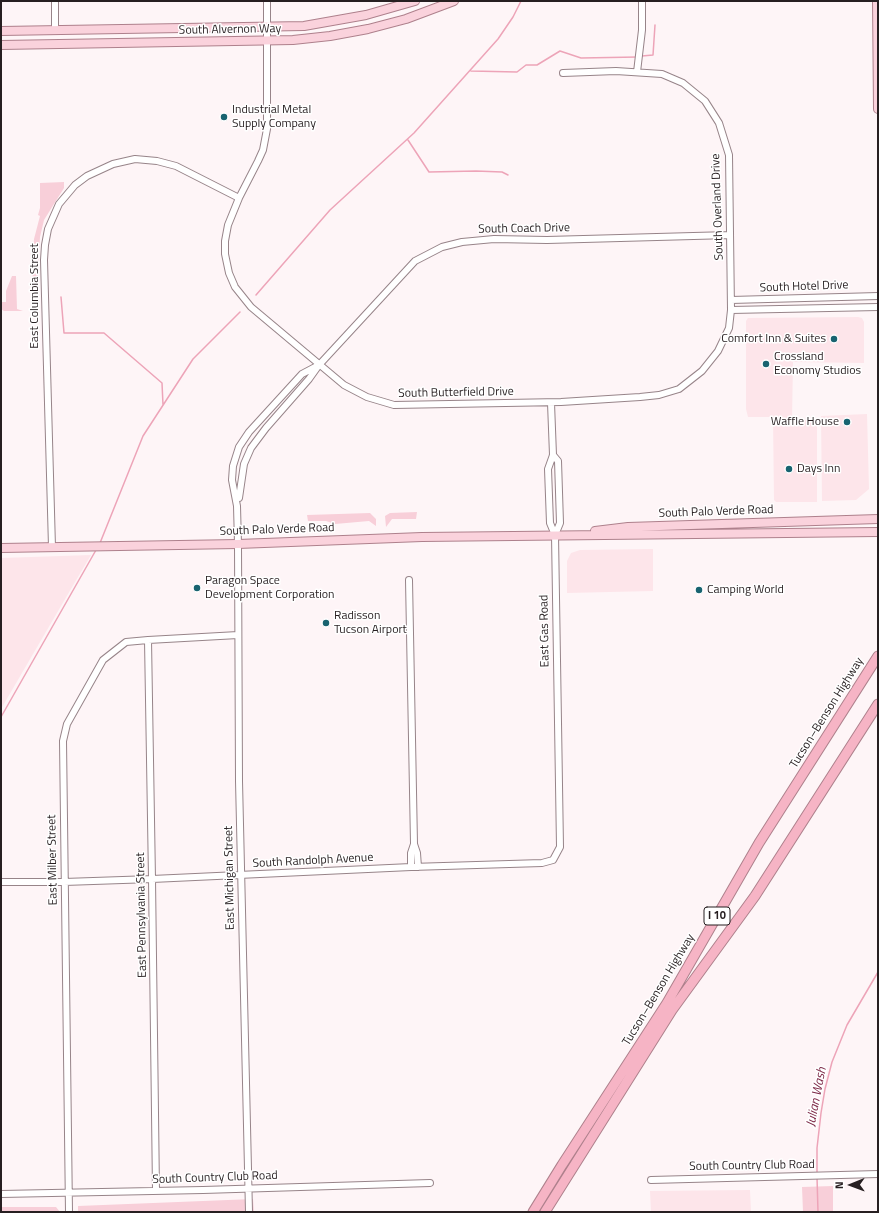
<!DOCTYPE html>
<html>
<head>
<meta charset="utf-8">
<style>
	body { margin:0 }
	#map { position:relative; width:879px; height:1213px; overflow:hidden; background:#fef5f7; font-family:"Titillium Web",sans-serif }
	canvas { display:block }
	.frame { position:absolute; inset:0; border:2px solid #271f21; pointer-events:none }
	.north { position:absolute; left:831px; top:1165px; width:40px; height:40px; -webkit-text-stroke:3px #fff; paint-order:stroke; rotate:269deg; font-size:11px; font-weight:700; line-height:16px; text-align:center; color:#271f21 }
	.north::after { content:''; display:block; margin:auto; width:14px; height:18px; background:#271f21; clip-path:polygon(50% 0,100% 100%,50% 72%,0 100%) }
</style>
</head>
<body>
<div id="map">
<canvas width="879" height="1213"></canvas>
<div class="frame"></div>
<div class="north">N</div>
</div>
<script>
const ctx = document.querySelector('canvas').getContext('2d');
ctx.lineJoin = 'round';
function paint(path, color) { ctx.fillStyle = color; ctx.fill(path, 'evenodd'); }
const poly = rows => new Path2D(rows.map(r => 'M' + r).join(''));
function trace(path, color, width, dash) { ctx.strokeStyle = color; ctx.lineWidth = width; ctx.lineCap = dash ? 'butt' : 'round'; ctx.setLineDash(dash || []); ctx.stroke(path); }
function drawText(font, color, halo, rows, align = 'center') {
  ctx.font = font + ' "Titillium Web",sans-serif'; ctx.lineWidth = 3; ctx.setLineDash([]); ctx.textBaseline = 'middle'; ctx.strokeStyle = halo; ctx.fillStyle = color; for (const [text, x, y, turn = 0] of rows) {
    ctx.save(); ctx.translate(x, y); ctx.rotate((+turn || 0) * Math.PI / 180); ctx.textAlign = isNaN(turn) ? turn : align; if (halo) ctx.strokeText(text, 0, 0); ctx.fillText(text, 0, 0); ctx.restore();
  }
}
paint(poly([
	[858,317,862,318,864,322,864,363,793,362,792,420,817,420,817,502,776,502,774,500,773,417,748,417,746,409,746,321,748,318],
	[867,414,869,489,856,500,822,501,821,416],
	[653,549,653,591,567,593,567,561,571,553,580,550],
	[91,555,75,582,1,709,1,558],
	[750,1190,751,1212,651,1212,650,1191]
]), '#fde5ea');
paint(poly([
	[64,182,64,188,44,220,40,237,38,269,38,308,34,308,32,265,34,239,40,216,38,215,40,208,40,183],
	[12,276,16,276,17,309,23,311,4,311,1,309,1,302,6,302,6,291],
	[417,512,416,519,392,519,386,527,385,516,390,513],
	[370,513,376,519,376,526,369,521,335,524,326,521,308,521,307,515],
	[833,1186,833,1212,803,1212,802,1187],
	[253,1199,254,1212,78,1212,78,1206],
	[1,1207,56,1207,60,1212,1,1212]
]), '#f8cfd9');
trace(poly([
	[642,56,653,55,655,25],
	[471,71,517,72,526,65,537,65,560,51,581,58,638,57],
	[408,140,429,172,476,171,502,172,508,175],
	[256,295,330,210,414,133,498,39,513,17,521,1],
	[61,297,64,333,104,333,162,383,163,405],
	[100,543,143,436,193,359,240,312],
	[1,717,96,550],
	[817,1173,817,1148,821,1113,825,1089,832,1062,847,1025,878,972],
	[817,1177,818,1212]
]), '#eda4b8', 1.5);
const minor = poly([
	[55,1,55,30],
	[267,1,267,129,263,150,258,161,239,198,228,225,225,241,225,254,229,273,235,287,251,307,344,385,367,397,394,405,561,402,640,397,659,395,679,389,702,371,718,351,729,328,731,310,729,155,719,123,705,101,683,83,662,74,616,71,563,73],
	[637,72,642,30,642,1],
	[731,300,878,296],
	[731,310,878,307],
	[553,455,558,461,560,523,555,535],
	[239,498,244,464,251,448,266,428,309,379,319,365,415,261,442,247,462,242,494,239,547,240,730,235],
	[52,547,44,260,45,245,48,229,59,204,75,185,87,176,113,164,135,159,157,161,176,166,239,198],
	[409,580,414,844,417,853,418,867],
	[148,640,152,879,156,1191],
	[411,867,411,853,414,844],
	[1,882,64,882,152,879,411,867,542,863,553,860,560,847,555,535,550,523,548,469,553,455,551,403],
	[651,1180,878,1174],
	[1,1194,203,1190,430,1183],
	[69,1212,63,741,67,724,103,660,126,642,148,640,238,635],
	[249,1212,239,781,238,544,237,506,232,480,233,466,239,447,249,432,302,374,319,365]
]);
const major = poly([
	[877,1,878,109],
	[1,31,304,26,366,15,415,1],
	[1,45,293,40,330,36,368,29,406,19,454,1],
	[595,531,628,527,878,519],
	[1,548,238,544,422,537,878,532]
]);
const highway = poly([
	[533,1212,562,1165,667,1003,759,843,878,656],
	[545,1212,672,1010,755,896,878,704]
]);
trace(minor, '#978489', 8);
trace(major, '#ae808c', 10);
trace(highway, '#ae808c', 11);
trace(minor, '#fff', 6);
trace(major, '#fad2dc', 8);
trace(highway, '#f6b4c5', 9);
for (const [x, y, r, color] of [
	[224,117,4,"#186370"],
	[834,339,4,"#186370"],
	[766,364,4,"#186370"],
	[847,422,4,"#186370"],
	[789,469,4,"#186370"],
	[197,588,4,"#186370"],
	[699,590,4,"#186370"],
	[326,623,4,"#186370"]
]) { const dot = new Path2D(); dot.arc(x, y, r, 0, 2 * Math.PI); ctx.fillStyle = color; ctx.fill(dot); trace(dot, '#fff', 1.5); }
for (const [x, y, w] of [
	[717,916,26]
]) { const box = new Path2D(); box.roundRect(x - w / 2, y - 9, w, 18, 3); ctx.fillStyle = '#fff'; ctx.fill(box); trace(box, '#271f21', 1); }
drawText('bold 11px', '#271f21', null, [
	["I 10",717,916]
]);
drawText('12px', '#271f21', '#fff', [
	["South Alvernon Way",230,30,-1],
	["South Overland Drive",718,207,-92],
	["South Coach Drive",524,229,-1],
	["South Hotel Drive",804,287,-2],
	["East Columbia Street",35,296,-90],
	["South Butterfield Drive",456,393,-1],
	["South Palo Verde Road",716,512,-2],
	["South Palo Verde Road",277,530,-2],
	["East Gas Road",545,631,-91],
	["Tucson–Benson Highway",827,713,-58],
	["East Milber Street",53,860,-91],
	["South Randolph Avenue",313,861,-3],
	["East Michigan Street",230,878,-91],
	["East Pennsylvania Street",142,915,-91],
	["Tucson–Benson Highway",659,990,-59],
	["South Country Club Road",752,1166,-1],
	["South Country Club Road",215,1178,-2]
]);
drawText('12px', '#271f21', '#fff', [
	["Industrial Metal",232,110],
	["Supply Company",232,124],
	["Comfort Inn & Suites",826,339,"right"],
	["Crossland",774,357],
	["Economy Studios",774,371],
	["Waffle House",839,422,"right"],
	["Days Inn",797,469],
	["Paragon Space",205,581],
	["Development Corporation",205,595],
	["Camping World",707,590],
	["Radisson",334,616],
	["Tucson Airport",334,630]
], 'left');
drawText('italic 13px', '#7d2947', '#fff', [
	["Julian Wash",817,1097,-79]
]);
</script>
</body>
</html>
